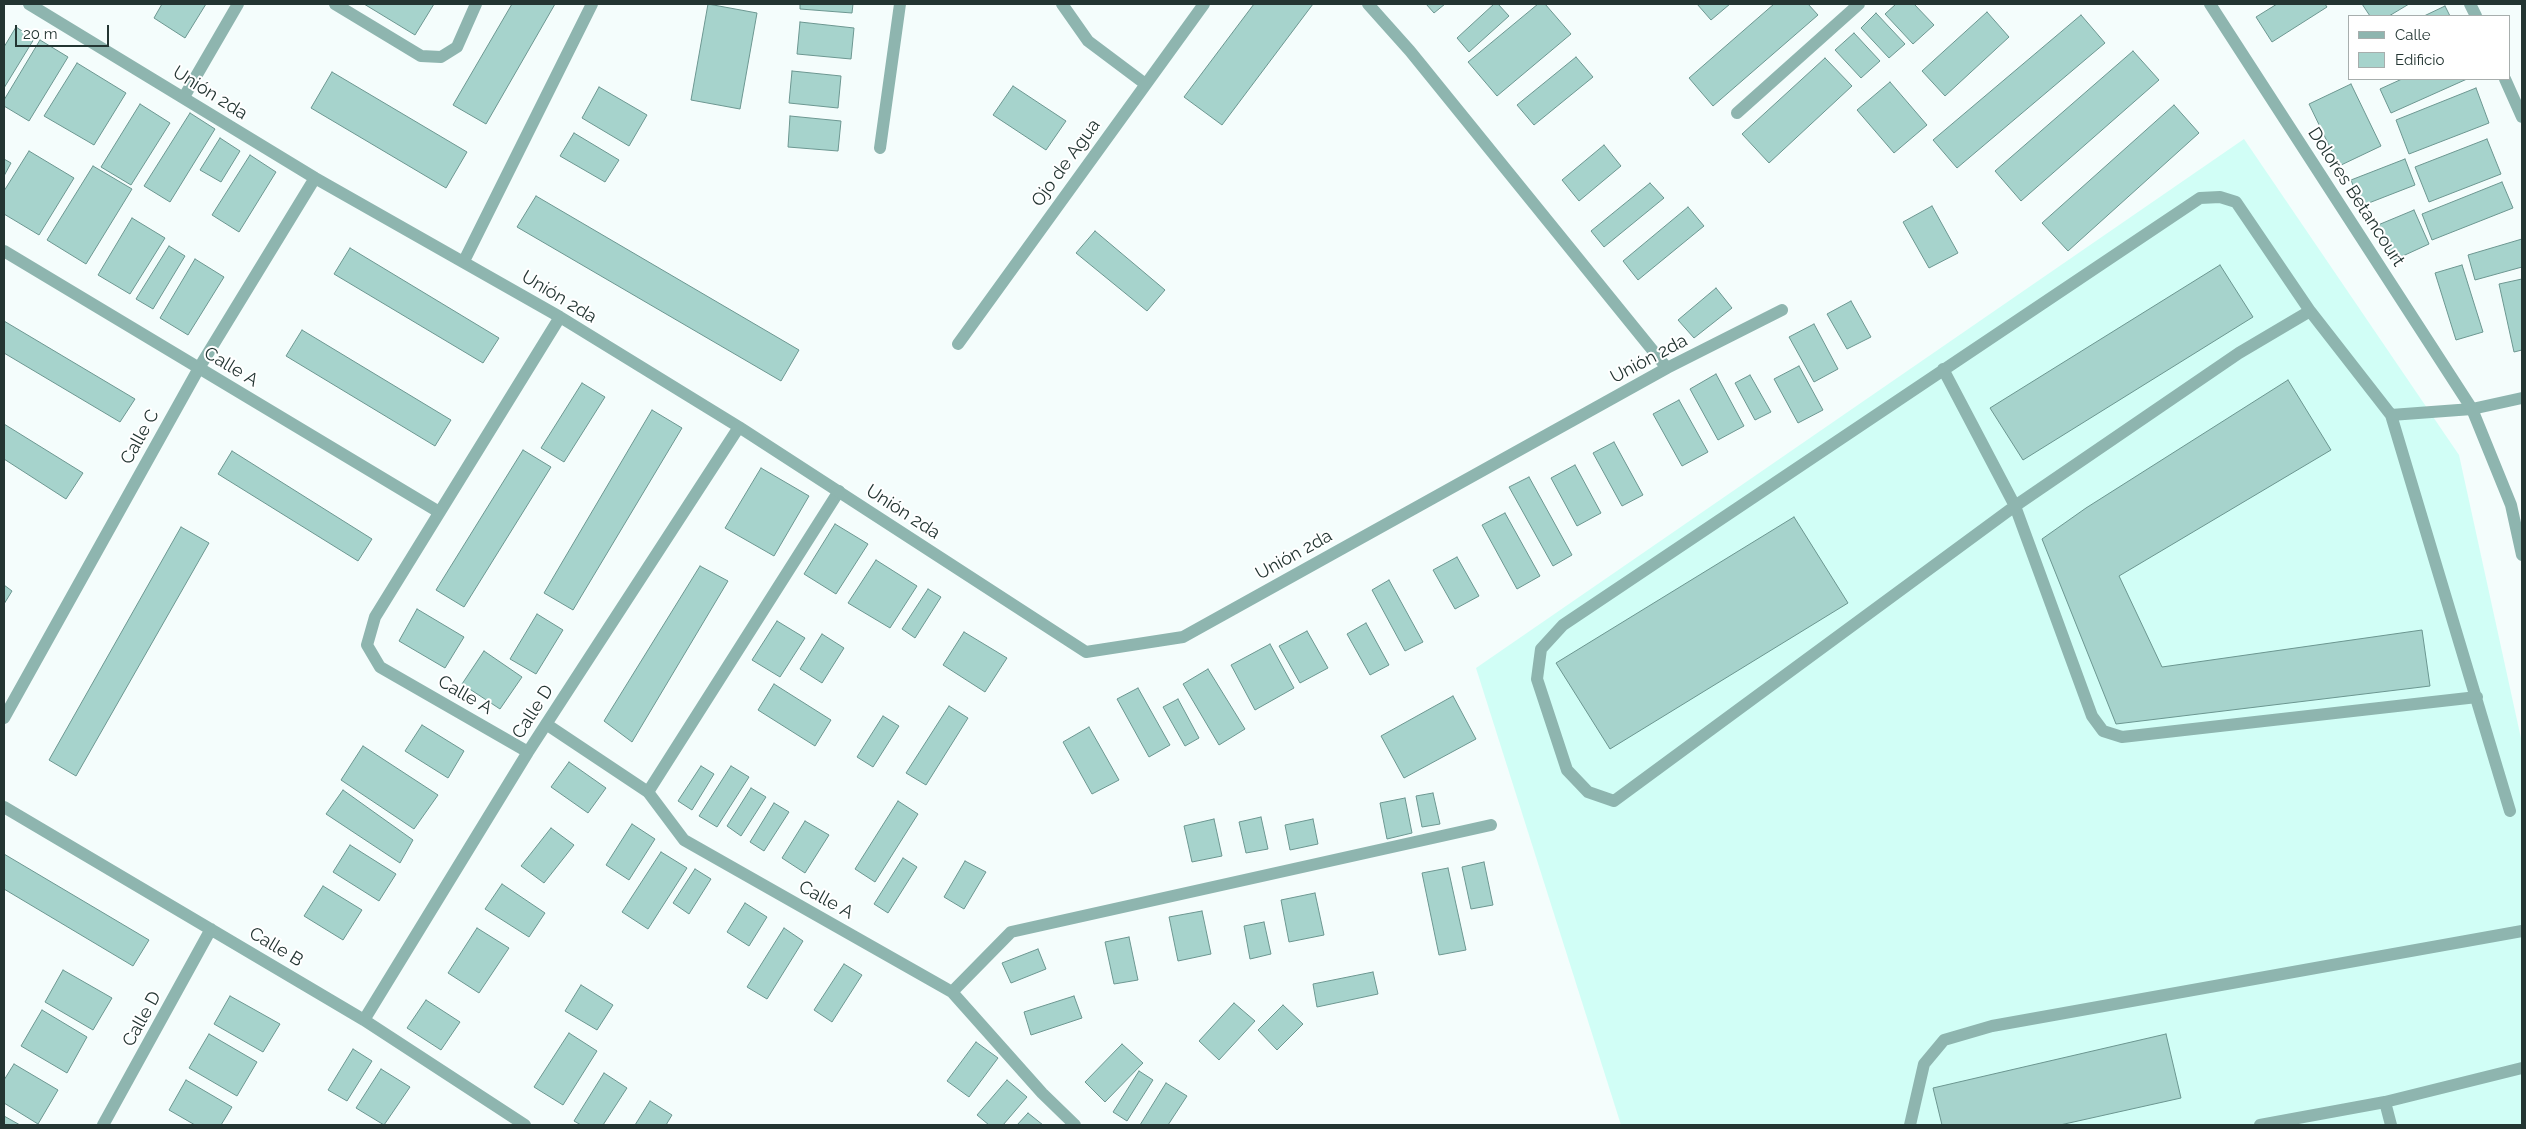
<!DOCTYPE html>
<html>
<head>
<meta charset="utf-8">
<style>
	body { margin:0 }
	#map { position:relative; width:2526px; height:1129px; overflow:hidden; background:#f4fdfc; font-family:Raleway,sans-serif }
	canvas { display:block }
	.frame { position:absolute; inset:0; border:5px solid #233532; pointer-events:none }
	.legend { position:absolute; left:2348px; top:15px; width:162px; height:65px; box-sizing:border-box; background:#fff; border:1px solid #a7aead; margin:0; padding:6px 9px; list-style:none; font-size:15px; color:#233532 }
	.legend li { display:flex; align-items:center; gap:10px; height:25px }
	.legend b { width:25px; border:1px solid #a7aead }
	.scale { position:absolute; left:15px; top:25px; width:94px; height:22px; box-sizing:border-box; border:2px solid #233532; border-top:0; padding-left:6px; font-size:15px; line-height:18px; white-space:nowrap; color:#233532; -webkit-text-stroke:4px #fff; paint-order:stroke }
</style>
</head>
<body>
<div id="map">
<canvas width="2526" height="1129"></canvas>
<div class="frame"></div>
<ul class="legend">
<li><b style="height:6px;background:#8eb5af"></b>Calle</li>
<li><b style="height:14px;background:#a6d3cc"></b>Edificio</li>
</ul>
<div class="scale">20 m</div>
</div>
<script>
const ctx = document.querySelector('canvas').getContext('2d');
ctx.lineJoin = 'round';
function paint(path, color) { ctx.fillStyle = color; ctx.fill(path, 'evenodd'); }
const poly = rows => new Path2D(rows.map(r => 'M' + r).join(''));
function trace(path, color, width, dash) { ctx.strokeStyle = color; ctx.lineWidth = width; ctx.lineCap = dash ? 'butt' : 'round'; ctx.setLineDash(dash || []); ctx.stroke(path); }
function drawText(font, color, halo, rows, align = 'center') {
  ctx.font = font + ' Raleway,sans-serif'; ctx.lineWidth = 4; ctx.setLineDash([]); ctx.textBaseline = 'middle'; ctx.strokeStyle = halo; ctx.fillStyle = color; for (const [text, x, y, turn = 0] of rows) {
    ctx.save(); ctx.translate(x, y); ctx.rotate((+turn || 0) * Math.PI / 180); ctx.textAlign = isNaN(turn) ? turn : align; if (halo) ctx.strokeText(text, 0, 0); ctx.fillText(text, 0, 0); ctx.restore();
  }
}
paint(poly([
	[2244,139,2459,455,2522,743,2522,1125,1621,1125,1476,668]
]), '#d1fef6');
const building = poly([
	[162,4,206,4,185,38,154,18,162,4],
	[364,4,434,4,415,35,364,4],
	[512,4,555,4,486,124,453,105,512,4],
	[708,4,757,13,740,109,691,100,708,4],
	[800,4,853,4,852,13,800,9,800,4],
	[1254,4,1313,4,1222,125,1184,97,1254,4],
	[1426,4,1445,4,1434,13,1426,4],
	[1494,4,1498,4,1509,16,1469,52,1457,38,1494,4],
	[1538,4,1545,4,1571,34,1497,96,1468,62,1538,4],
	[1697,4,1730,4,1711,20,1697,4],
	[1774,4,1808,4,1818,15,1713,106,1689,78,1774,4],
	[1896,4,1914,4,1934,25,1913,44,1885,14,1896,4],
	[2277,4,2325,4,2327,7,2272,42,2256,17,2277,4],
	[2362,4,2409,4,2389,16,2370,16,2362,4],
	[2445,6,2450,16,2424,16,2445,6],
	[1987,12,2009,37,1945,96,1922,71,1987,12],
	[1876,13,1905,44,1889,58,1861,28,1876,13],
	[2081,15,2105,43,1957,168,1933,140,2081,15],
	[800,22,854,28,851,59,797,54,800,22],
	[16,27,34,39,4,88,4,47,16,27],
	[1854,33,1880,61,1861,78,1835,50,1854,33],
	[40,40,68,57,29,121,4,106,4,100,40,40],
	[2133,51,2159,80,2021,201,1995,171,2133,51],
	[1576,57,1593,77,1534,125,1517,105,1576,57],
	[1825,58,1852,86,1769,163,1742,134,1825,58],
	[77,63,126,93,94,145,44,116,77,63],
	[792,71,841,76,838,108,789,103,792,71],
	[332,72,467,152,446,188,311,108,332,72],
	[2402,79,2467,79,2391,113,2380,89,2402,79],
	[1890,82,1927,125,1894,153,1857,110,1890,82],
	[2351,84,2381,146,2339,166,2309,104,2351,84],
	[1013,86,1066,121,1046,150,993,115,1013,86],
	[599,87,647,115,629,146,582,118,599,87],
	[2476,88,2489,123,2409,154,2396,120,2476,88],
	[140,104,170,123,131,185,101,167,140,104],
	[2174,105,2199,133,2068,251,2042,223,2174,105],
	[190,113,215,129,170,202,144,186,190,113],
	[790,116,841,121,838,151,788,147,790,116],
	[574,133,619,160,605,182,560,156,574,133],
	[220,138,240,151,221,182,200,170,220,138],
	[2487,139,2501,174,2429,202,2415,167,2487,139],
	[1604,145,1621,166,1579,201,1562,180,1604,145],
	[29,151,74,178,39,235,4,214,4,191,29,151],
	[250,155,276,172,239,232,212,215,250,155],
	[4,159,11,163,4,176,4,159],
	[2405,159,2415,185,2361,206,2351,180,2405,159],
	[93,166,132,189,86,264,47,240,93,166],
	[2502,182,2513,208,2432,240,2422,214,2502,182],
	[1650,183,1664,198,1604,247,1591,231,1650,183],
	[536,196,799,350,781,381,517,227,536,196],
	[1932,206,1958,253,1929,268,1903,222,1932,206],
	[1688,207,1704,226,1638,280,1623,261,1688,207],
	[2414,210,2429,244,2394,260,2378,225,2414,210],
	[132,218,165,238,130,294,98,275,132,218],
	[1095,231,1165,290,1147,311,1076,253,1095,231],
	[2522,239,2522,267,2475,280,2468,255,2522,239],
	[169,246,185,256,153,309,136,299,169,246],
	[350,248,499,338,483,363,334,274,350,248],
	[195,259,224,277,188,335,160,318,195,259],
	[2220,265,2253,317,2023,460,1990,408,2220,265],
	[2462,265,2483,332,2456,340,2435,273,2462,265],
	[2522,279,2522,350,2514,352,2499,284,2522,279],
	[1716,288,1732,308,1694,338,1678,320,1716,288],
	[1851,301,1871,337,1847,349,1827,314,1851,301],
	[4,321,135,399,120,422,4,353,4,321],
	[1814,324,1838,369,1814,382,1789,337,1814,324],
	[302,330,451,420,435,446,286,356,302,330],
	[1799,366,1823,410,1798,423,1774,379,1799,366],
	[1716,374,1744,426,1718,440,1690,389,1716,374],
	[1750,375,1771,412,1755,420,1735,383,1750,375],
	[2288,380,2331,450,2119,576,2162,667,2422,630,2430,686,2116,724,2042,539,2086,508,2288,380],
	[582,383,605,397,564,462,541,448,582,383],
	[1679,400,1708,452,1682,466,1653,414,1679,400],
	[652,410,682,428,573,610,544,593,652,410],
	[4,424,83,473,66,499,4,459,4,424],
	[1614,442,1643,495,1622,506,1593,453,1614,442],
	[523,450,551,467,464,607,436,590,523,450],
	[232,451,372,539,358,561,218,474,232,451],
	[1575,465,1601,513,1577,526,1551,478,1575,465],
	[761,468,809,496,774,556,725,528,761,468],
	[1529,477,1572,555,1553,566,1509,487,1529,477],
	[1505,513,1540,576,1517,589,1482,525,1505,513],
	[1794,517,1848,603,1610,749,1556,663,1794,517],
	[835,524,868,544,836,594,804,574,835,524],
	[181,527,209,543,76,776,49,760,181,527],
	[1457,557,1479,596,1455,609,1433,570,1457,557],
	[876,560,917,586,890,628,848,603,876,560],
	[700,566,728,581,632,742,604,721,700,566],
	[1389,580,1423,642,1405,651,1372,590,1389,580],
	[4,585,12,591,4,604,4,585],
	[928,589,941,597,915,638,902,629,928,589],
	[417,609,464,637,445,668,399,641,417,609],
	[537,614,563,630,536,674,510,659,537,614],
	[777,621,805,638,780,677,752,660,777,621],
	[1366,623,1389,665,1370,675,1347,634,1366,623],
	[1307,631,1328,668,1300,683,1279,646,1307,631],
	[964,632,1007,658,985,692,943,665,964,632],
	[822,634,844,648,822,683,800,669,822,634],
	[1270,644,1294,688,1255,710,1231,665,1270,644],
	[484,651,522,677,500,709,462,684,484,651],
	[1208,669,1245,729,1219,745,1183,684,1208,669],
	[774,684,831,720,815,746,758,710,774,684],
	[1138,688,1170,745,1149,757,1117,699,1138,688],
	[1453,696,1476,739,1404,778,1381,736,1453,696],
	[1178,699,1199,738,1185,746,1163,707,1178,699],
	[949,706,968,718,926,785,906,773,949,706],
	[883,716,899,726,873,767,857,757,883,716],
	[422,725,464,751,448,778,405,751,422,725],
	[1089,727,1119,780,1092,794,1063,742,1089,727],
	[363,746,438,795,414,829,341,780,363,746],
	[569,762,606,788,588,813,551,787,569,762],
	[701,766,714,774,692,810,678,801,701,766],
	[731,766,749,777,717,827,699,816,731,766],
	[751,788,766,797,741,836,727,826,751,788],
	[343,790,413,840,400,863,326,814,343,790],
	[1433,793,1440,824,1422,827,1416,796,1433,793],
	[1405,798,1412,833,1387,839,1380,803,1405,798],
	[898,801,918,814,875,882,855,869,898,801],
	[774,803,789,812,764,851,750,842,774,803],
	[1261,817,1268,849,1246,853,1239,822,1261,817],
	[1214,819,1222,856,1192,862,1184,826,1214,819],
	[1313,819,1318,844,1290,850,1285,825,1313,819],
	[805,821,829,835,805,873,782,858,805,821],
	[632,824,655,839,629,880,606,865,632,824],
	[551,828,574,845,544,883,521,866,551,828],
	[350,845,396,874,379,901,333,872,350,845],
	[661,852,687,868,648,929,622,912,661,852],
	[4,854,149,940,133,966,4,889,4,854],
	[903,858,917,867,888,913,874,904,903,858],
	[965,861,986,872,964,909,944,897,965,861],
	[1484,862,1493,905,1471,909,1462,867,1484,862],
	[1448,868,1466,950,1439,955,1422,873,1448,868],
	[695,869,711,879,689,914,673,903,695,869],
	[502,884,545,913,529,937,485,909,502,884],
	[323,886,362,910,343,940,304,916,323,886],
	[1315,893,1324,935,1289,942,1281,900,1315,893],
	[745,903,767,917,749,946,727,932,745,903],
	[1202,911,1211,954,1178,961,1169,917,1202,911],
	[1264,922,1271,954,1250,959,1244,926,1264,922],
	[477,928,509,948,479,993,448,973,477,928],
	[784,928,803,941,767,999,747,987,784,928],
	[1129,937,1138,980,1114,984,1105,942,1129,937],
	[1038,949,1046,969,1011,983,1002,963,1038,949],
	[844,964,862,975,832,1022,814,1010,844,964],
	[63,970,112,998,93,1030,45,1002,63,970],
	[1373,972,1378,994,1317,1007,1313,984,1373,972],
	[581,985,613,1005,597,1030,565,1011,581,985],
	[230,996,280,1024,263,1052,214,1024,230,996],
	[1074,996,1082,1018,1031,1035,1024,1012,1074,996],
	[426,1000,460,1022,441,1050,407,1028,426,1000],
	[1234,1003,1255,1021,1219,1060,1199,1041,1234,1003],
	[1283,1005,1303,1024,1277,1050,1258,1030,1283,1005],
	[42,1010,87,1037,67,1073,21,1046,42,1010],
	[569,1033,597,1051,563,1105,534,1087,569,1033],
	[209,1034,257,1062,237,1096,189,1068,209,1034],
	[2166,1034,2181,1098,2060,1125,1942,1125,1933,1088,2166,1034],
	[976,1042,998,1058,969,1097,947,1081,976,1042],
	[1122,1044,1143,1063,1105,1102,1085,1082,1122,1044],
	[353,1049,372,1061,347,1101,328,1090,353,1049],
	[14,1064,58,1090,38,1124,4,1103,4,1080,14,1064],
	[381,1069,410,1087,384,1125,356,1108,381,1069],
	[1139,1071,1153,1080,1127,1121,1113,1112,1139,1071],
	[604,1073,627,1088,603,1125,581,1125,574,1121,604,1073],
	[186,1080,232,1107,221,1125,195,1125,169,1110,186,1080],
	[1007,1080,1027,1097,1003,1125,989,1125,977,1115,1007,1080],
	[1166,1083,1187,1096,1168,1125,1140,1125,1166,1083],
	[650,1101,672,1115,666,1125,635,1125,650,1101],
	[1028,1113,1043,1125,1017,1125,1028,1113],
	[4,1116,20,1125,4,1125,4,1116]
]);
paint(building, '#a6d3cc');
trace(building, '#6c9791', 1);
trace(poly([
	[1737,113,1859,4],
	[2310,311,2236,202,2220,197,2200,198,1563,625,1541,649,1537,679,1567,770,1588,792,1614,801,2015,506,2239,353,2310,311,2391,415,2472,409],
	[1943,369,2015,506,2092,716,2103,731,2122,737,2477,697],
	[2391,415,2510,811],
	[648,792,839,491],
	[2385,1102,2391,1125],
	[1910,1125,1924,1064,1944,1040,1992,1026,2522,931],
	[2260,1125,2385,1102,2522,1068]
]), '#8eb5af', 12);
trace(poly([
	[29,4,315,178,560,317,739,427,1086,652,1183,637,1667,368,1782,310],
	[335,4,421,56,441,57,457,47,476,4],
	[1062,4,1088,41,1144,83],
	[1368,4,1410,51,1667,368],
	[2210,4,2472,409,2511,505,2522,555],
	[2470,4,2476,16],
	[2505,79,2522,117],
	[184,97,238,4],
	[880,148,900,4],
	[4,251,439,512],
	[464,261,592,4],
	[958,344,1204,4],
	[2472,409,2522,398],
	[4,718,199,368,315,178],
	[546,724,648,792,684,840,952,992,1042,1093,1075,1125],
	[528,752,380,667,367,645,375,617,560,317],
	[4,807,364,1020,525,1125],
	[952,992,1011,932,1491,825],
	[364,1020,528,752,739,427],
	[103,1125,211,929]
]), '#8eb5af', 12);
drawText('18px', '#233532', '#fff', [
	["Unión 2da",210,93,32],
	["Ojo de Agua",1066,163,-54],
	["Dolores Betancourt",2356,197,57],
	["Unión 2da",559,297,31],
	["Unión 2da",1649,359,-28],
	["Calle A",231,367,31],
	["Calle C",140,437,-61],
	["Unión 2da",903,512,33],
	["Unión 2da",1294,555,-29],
	["Calle A",465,695,30],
	["Calle D",533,712,-57],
	["Calle A",826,900,29],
	["Calle B",276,947,31],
	["Calle D",142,1019,-61]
]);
</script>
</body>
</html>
